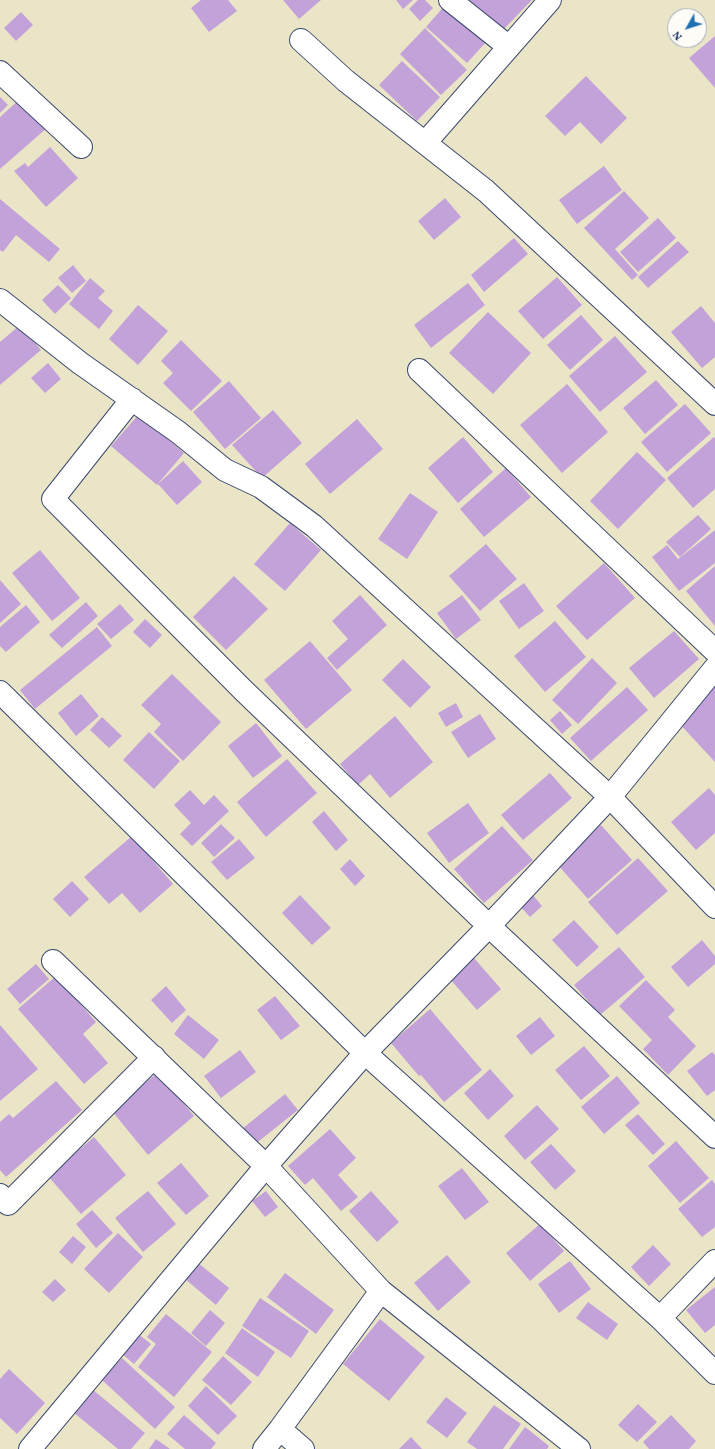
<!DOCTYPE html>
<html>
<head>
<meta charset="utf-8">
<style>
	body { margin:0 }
	#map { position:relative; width:715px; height:1449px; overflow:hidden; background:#ebe5c7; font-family:Vollkorn,serif }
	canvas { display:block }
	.north { position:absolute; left:667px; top:8px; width:40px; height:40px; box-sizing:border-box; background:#fdfcf7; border:1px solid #a3aaba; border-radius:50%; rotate:231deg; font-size:11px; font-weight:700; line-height:16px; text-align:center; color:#1b2f5e }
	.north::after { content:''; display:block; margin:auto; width:14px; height:18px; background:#1f6fb2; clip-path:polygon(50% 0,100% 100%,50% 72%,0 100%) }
</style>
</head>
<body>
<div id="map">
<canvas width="715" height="1449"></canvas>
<div class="north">N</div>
</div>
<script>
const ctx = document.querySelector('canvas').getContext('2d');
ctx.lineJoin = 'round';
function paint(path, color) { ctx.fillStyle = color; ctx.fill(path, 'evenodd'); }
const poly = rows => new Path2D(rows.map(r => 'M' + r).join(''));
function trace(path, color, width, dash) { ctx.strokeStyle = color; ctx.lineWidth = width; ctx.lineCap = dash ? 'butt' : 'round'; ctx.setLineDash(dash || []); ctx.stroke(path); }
paint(poly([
	[201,0,228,0,237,11,209,32,191,8],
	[283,0,321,0,299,19],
	[396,0,413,0,403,9],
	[418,0,425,0,433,8,420,21,409,9],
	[469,0,532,0,501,32],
	[446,4,487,41,467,63,426,27],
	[21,12,33,25,16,41,4,28],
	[425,28,467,70,441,95,400,54],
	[715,36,715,88,689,58],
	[402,61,440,97,417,121,379,85],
	[586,76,627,118,601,144,580,122,565,136,545,116],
	[0,97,8,105,0,113],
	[22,97,48,127,0,169,0,117],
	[50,147,78,178,46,207,14,171,25,163,28,167],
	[604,166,622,190,577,224,559,200],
	[624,191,649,218,615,249,638,275,632,280,584,228],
	[445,198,461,217,434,240,418,221],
	[0,199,60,249,49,262,16,235,3,252,0,250],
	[658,218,676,238,638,272,620,252],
	[514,238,528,254,484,292,471,275],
	[678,241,689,252,648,288,638,277],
	[73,265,86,281,72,293,58,278],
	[557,277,582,305,543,339,518,311],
	[90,278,105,291,98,298,113,311,99,329,69,304],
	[468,283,485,305,431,348,414,325],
	[58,285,71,298,55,314,42,300],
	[138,305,168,331,138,365,109,339],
	[701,306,715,323,715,357,702,368,671,332],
	[488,312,531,353,493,394,449,353],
	[581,315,603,340,570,370,547,345],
	[20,325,41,350,0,385,0,342],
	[615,336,647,372,600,412,569,376],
	[181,340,222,381,191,411,163,383,173,373,161,361],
	[48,363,61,379,45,393,31,378],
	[656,380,678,405,645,434,623,408],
	[229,381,261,418,225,449,193,412],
	[567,384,608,432,562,473,520,425],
	[685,404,711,433,667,472,641,442],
	[273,410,302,443,262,478,232,445],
	[139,414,184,453,157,485,111,446],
	[357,419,383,449,330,494,305,464],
	[463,437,493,472,458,503,428,468],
	[714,437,715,438,715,489,693,508,667,478],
	[637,452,666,480,618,529,590,501],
	[183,461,202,482,177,505,158,484],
	[506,468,531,497,484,537,460,509],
	[410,493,438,512,407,559,378,539],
	[698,515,711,529,680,557,666,542],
	[290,523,321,550,285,591,254,564],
	[715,530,715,563,679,591,652,557,667,545,678,559],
	[486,544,517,579,480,611,449,576],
	[40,550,80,598,52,621,12,573],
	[604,563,635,598,587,640,556,606],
	[715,566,715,626,686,591],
	[234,576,268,609,226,650,193,617],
	[0,580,21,604,0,623],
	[524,583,544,611,519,629,499,601],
	[360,595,387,625,337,670,327,658,348,639,332,621],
	[462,595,481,620,456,639,437,613],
	[86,602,98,616,62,648,49,635],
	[120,604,134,620,111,639,97,624],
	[26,605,40,622,6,652,0,646,0,627],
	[145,619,162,635,150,648,133,632],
	[555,621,586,657,545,692,514,656],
	[97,627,112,646,35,709,20,690],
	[674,631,699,659,654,698,629,668],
	[310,641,352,690,306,729,264,680],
	[592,658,617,683,578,724,552,700],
	[403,659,431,687,410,708,382,680],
	[172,674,221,722,183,761,154,732,161,724,141,705],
	[715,686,715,762,677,721],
	[627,687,648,710,591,761,570,738],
	[81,694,99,716,76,736,58,713],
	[456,703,463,717,446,727,438,713],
	[560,711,572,725,562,734,550,720],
	[480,714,496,739,468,758,451,732],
	[395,716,433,762,390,798,370,774,358,785,340,764],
	[102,717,122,736,109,748,90,730],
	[256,723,282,756,253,778,228,746],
	[149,732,180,761,154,789,123,760],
	[287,759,317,793,266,837,237,802],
	[550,773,572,798,523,840,501,815],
	[709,788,715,795,715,833,696,850,671,822],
	[190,790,204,805,214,795,229,811,192,846,180,834,191,823,174,805],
	[468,803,489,833,449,863,427,833],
	[324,811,348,840,336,851,312,822],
	[221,824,235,838,214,857,201,843],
	[601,825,632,860,588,899,557,864],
	[502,826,533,860,484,903,454,869],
	[132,836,173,884,140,913,122,893,109,904,84,877],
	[239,839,255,858,227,880,211,862],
	[638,858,668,891,617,935,588,902],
	[350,859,365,876,355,886,340,869],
	[72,881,89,899,70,917,53,899],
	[532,894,542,906,530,917,519,905],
	[300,895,331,928,312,945,282,913],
	[574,920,599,947,577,967,552,940],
	[702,940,715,956,715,964,688,987,671,967],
	[619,947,645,977,600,1015,574,985],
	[474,958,501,989,477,1010,450,979],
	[36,964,49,979,20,1004,7,989],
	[56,976,96,1022,83,1034,108,1063,84,1084,18,1009],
	[646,980,675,1010,668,1017,696,1046,668,1075,643,1049,652,1040,619,1006],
	[166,986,186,1010,172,1023,151,1000],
	[275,996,300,1026,281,1040,257,1010],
	[430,1009,482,1070,444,1102,421,1075,419,1076,391,1043],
	[188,1015,219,1040,204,1059,174,1034],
	[540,1017,555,1036,531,1055,516,1036],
	[0,1025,38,1069,0,1101],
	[584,1046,610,1076,581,1100,555,1070],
	[240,1050,256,1072,221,1098,204,1076],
	[712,1052,715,1055,715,1090,707,1096,687,1071],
	[490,1069,514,1096,488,1120,464,1093],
	[158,1072,194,1116,148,1155,112,1111],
	[617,1076,640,1103,604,1134,581,1107],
	[56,1081,82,1110,6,1177,0,1170,0,1122,9,1114,13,1118],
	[285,1094,298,1110,254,1145,242,1129],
	[537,1105,559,1129,525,1160,504,1136],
	[638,1114,665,1144,653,1155,625,1125],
	[330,1129,356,1158,338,1175,358,1197,341,1211,313,1178,305,1185,288,1166],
	[94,1137,126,1175,81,1214,48,1176],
	[676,1141,709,1178,680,1203,648,1166],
	[551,1144,576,1171,555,1190,530,1162],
	[181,1163,209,1196,186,1215,157,1183],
	[462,1168,489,1202,465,1220,438,1186],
	[712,1180,715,1184,715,1227,702,1237,678,1209],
	[148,1191,176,1224,143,1252,115,1218],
	[266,1191,278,1207,265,1217,252,1201],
	[371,1191,399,1222,377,1242,349,1211],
	[92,1210,113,1233,96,1248,76,1224],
	[540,1224,564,1251,530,1281,506,1253],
	[118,1233,143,1257,109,1293,84,1269],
	[73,1236,86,1247,72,1264,59,1252],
	[653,1245,671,1264,649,1286,631,1267],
	[447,1255,471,1282,438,1311,414,1283],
	[192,1258,229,1288,216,1305,179,1274],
	[570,1261,591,1289,559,1313,538,1284],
	[285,1273,334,1310,316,1334,267,1297],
	[55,1279,66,1290,53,1302,42,1292],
	[715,1287,715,1325,705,1333,686,1310],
	[260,1298,309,1331,291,1358,242,1326],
	[588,1302,618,1324,607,1340,576,1318],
	[210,1310,225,1323,206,1346,191,1333],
	[166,1314,212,1352,174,1397,138,1367,156,1344,147,1337],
	[380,1319,425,1357,389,1401,343,1364],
	[242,1328,275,1352,258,1377,225,1353],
	[132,1329,151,1344,134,1364,116,1349],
	[223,1356,252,1382,231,1405,202,1380],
	[122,1358,175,1407,155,1429,102,1380],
	[9,1369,45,1403,17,1434,0,1418,0,1379],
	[206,1386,237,1416,218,1435,188,1406],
	[92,1389,145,1433,131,1449,118,1449,73,1412],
	[446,1397,467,1413,447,1438,426,1422],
	[638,1404,657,1422,637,1442,618,1425],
	[494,1405,521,1424,503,1449,477,1449,467,1442],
	[184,1415,216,1443,211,1449,185,1449,167,1434],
	[671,1415,696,1441,689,1449,649,1449,643,1442],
	[525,1427,549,1446,547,1449,509,1449],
	[411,1437,422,1449,399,1449],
	[156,1439,170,1449,149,1449]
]), '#c3a2d9');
const street = poly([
	[450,0,509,47],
	[550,0,425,143,486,191,715,404],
	[301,40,346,81,425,143],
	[0,72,81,147],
	[0,300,80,363,178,432,225,470,261,487,314,526,610,797,715,907],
	[419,370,715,651],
	[132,399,53,499,244,691,489,926,715,1137],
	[0,692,365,1053,660,1318,715,1373],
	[53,961,266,1166,381,1291,280,1429,264,1449],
	[0,1195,8,1204,154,1057],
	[381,1291,579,1449],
	[660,1318,715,1261],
	[280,1429,303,1449],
	[30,1449,266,1166,365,1053,489,926,610,797,715,668]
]);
trace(street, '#3a4a6e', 24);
trace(street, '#fff', 22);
</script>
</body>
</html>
